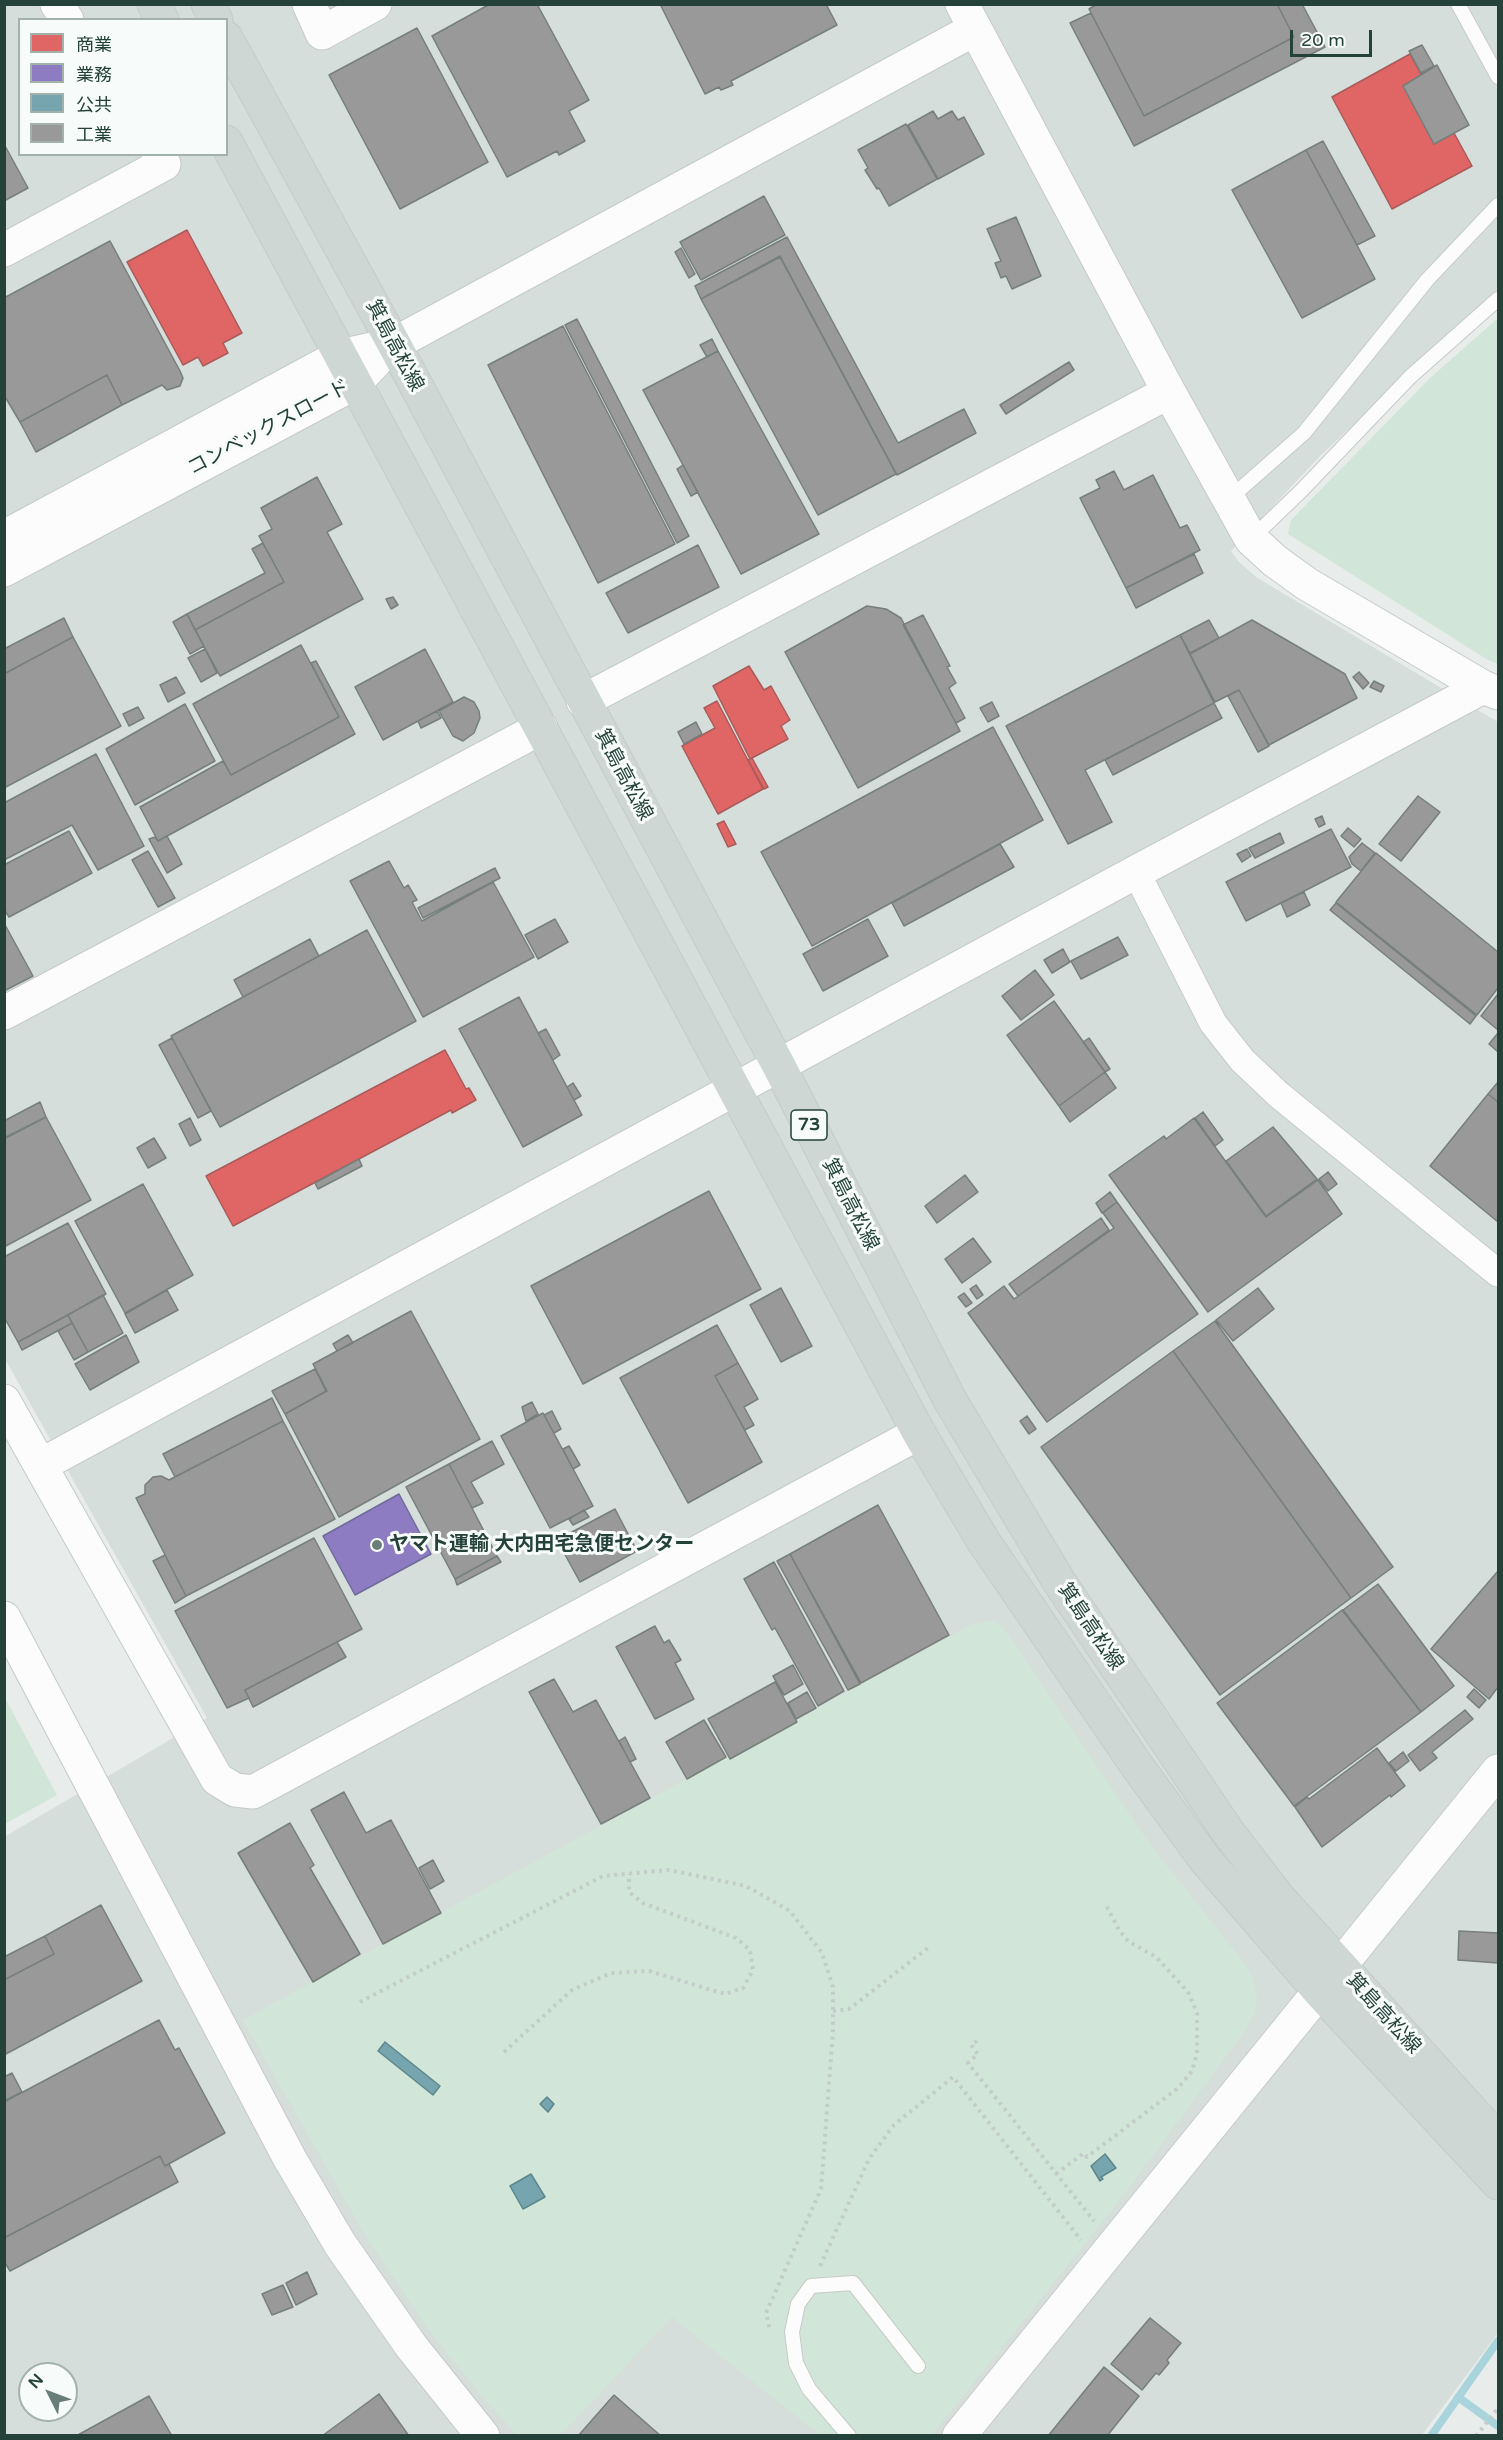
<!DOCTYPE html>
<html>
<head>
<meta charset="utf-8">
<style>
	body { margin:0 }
	#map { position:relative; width:1503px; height:2440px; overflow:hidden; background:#e8edeb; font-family:"Varela Round","Noto Sans JP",sans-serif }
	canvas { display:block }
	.frame { position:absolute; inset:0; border:6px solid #24423a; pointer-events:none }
	.legend { position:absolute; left:18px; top:18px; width:210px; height:138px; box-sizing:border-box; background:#f7fbf9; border:2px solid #a3b1ad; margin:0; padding:8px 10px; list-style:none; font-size:18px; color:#24423a }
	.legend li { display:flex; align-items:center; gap:12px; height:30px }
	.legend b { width:30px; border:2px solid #a3b1ad }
	.north { position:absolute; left:18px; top:2362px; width:60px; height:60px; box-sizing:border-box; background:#f7fbf9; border:2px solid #a3b1ad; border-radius:50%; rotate:312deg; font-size:16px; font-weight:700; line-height:24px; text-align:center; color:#24423a }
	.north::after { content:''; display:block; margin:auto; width:21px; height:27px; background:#697e78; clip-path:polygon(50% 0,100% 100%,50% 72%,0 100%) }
	.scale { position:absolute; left:1290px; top:30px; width:82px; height:27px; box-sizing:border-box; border:3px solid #24423a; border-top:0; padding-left:8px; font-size:18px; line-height:21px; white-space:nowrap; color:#24423a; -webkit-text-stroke:4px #f7fbf9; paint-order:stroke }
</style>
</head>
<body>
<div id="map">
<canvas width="1503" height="2440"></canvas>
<div class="frame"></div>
<ul class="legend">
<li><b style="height:16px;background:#e06666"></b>商業</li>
<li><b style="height:16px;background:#8e7cc3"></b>業務</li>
<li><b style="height:16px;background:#76a5af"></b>公共</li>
<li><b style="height:16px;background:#999"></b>工業</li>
</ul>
<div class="north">N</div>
<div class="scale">20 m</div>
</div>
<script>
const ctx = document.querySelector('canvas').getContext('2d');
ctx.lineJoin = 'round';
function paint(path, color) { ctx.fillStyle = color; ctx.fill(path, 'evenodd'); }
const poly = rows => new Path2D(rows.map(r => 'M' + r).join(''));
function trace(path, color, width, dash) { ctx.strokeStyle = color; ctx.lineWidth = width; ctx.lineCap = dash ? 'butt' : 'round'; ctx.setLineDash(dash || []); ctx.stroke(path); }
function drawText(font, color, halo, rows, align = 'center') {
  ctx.font = font + ' "Varela Round","Noto Sans JP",sans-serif'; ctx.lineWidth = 6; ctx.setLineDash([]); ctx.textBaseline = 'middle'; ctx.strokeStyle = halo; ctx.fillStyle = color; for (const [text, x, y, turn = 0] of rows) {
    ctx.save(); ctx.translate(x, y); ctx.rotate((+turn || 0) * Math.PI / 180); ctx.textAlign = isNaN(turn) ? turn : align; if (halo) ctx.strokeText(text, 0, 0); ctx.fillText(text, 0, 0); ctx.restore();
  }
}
paint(poly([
	[5,5,1498,5,1498,290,1320,456,1231,551,1238,561,1256,577,1498,722,1498,2333,1422,2435,5,2435,4,1837,207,1718,5,1359],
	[20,20,226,20,226,154,20,154],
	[30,2374,66,2374,66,2410,30,2410]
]), '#d6dedb');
paint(poly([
	[1498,318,1498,664,1488,660,1288,534,1291,520,1430,378],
	[993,1620,1003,1627,1151,1846,1245,1964,1253,1979,1257,1998,1255,2013,1241,2036,1119,2201,931,2436,820,2435,672,2317,560,2435,517,2435,481,2395,428,2329,368,2240,243,2020,971,1625],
	[4,1696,57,1795,5,1824,4,1824]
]), '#d1e6d8');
const shops = poly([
	[1410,54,1422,76,1403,86,1434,144,1454,133,1472,166,1392,209,1332,97,1410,54],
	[187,230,242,333,223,343,228,353,203,366,198,357,183,365,127,262,187,230],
	[749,666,764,690,771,686,790,720,781,726,788,739,750,759,713,686,749,666],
	[717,701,763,789,718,814,682,746,715,728,704,708,717,701],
	[752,758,768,787,764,789,748,760,752,758],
	[724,821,736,844,728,847,717,824,724,821],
	[445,1050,466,1089,469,1088,476,1100,452,1113,451,1110,233,1226,206,1176,445,1050]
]);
paint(shops, '#e06666');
trace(shops, '#a85b59', 1.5);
const offices = poly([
	[399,1494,431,1554,355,1595,323,1536,399,1494]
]);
paint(offices, '#8e7cc3');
trace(offices, '#6e6b9a', 1.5);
const public = poly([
	[385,2042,440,2086,433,2095,378,2051,385,2042],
	[547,2097,554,2104,548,2112,540,2104,547,2097],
	[1105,2154,1116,2168,1101,2177,1103,2179,1100,2181,1091,2166,1105,2154],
	[531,2174,545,2197,523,2209,510,2186,531,2174]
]);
paint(public, '#76a5af');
trace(public, '#5d878c', 1.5);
const industry = poly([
	[490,4,537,4,589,100,569,111,585,141,559,155,557,151,507,177,432,36,490,4],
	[660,4,826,4,837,25,731,81,733,85,721,90,719,87,705,94,660,4],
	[1097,4,1277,4,1294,37,1144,116,1089,9,1097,4],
	[1277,4,1302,4,1325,47,1134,146,1070,23,1091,13,1144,116,1294,37,1277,4],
	[417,28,488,162,400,209,329,75,417,28],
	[1422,45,1434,66,1421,73,1409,51,1422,45],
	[1437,65,1469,125,1434,144,1403,86,1437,65],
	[933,111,938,119,952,111,958,120,964,117,984,154,938,179,908,125,933,111],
	[906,124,937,179,889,206,879,188,877,189,865,170,868,168,858,150,906,124],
	[1323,141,1375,236,1357,245,1306,150,1323,141],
	[4,144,28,188,4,201,4,144],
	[1306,150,1375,279,1302,318,1232,190,1306,150],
	[764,196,785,235,701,280,680,242,764,196],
	[1016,217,1041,276,1012,289,1006,276,1001,278,995,263,1001,261,987,229,1016,217],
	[787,237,898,443,964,409,976,433,897,475,780,256,701,299,695,286,787,237],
	[110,241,180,371,183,378,180,386,167,390,162,385,122,405,107,375,20,422,4,395,4,298,110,241],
	[681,248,695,274,689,278,675,252,681,248],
	[780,257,896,474,818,515,701,299,780,257],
	[577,319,689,536,677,543,565,325,577,319],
	[563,326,675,544,598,583,488,365,563,326],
	[712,339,718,351,707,357,700,345,712,339],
	[718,351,819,534,741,574,643,390,718,351],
	[1069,362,1074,370,1006,414,1000,405,1069,362],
	[107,375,122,405,36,452,20,422,107,375],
	[683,465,698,492,691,496,677,469,683,465],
	[1114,471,1124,490,1153,475,1180,528,1187,525,1200,550,1126,588,1080,498,1100,488,1096,480,1114,471],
	[317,477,342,524,327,532,363,599,220,676,195,630,284,582,259,536,272,529,261,508,317,477],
	[263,543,284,582,195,630,187,614,265,573,252,549,263,543],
	[698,545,719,587,628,633,606,593,698,545],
	[1194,554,1203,573,1136,608,1126,588,1194,554],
	[393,597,398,605,391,609,386,599,393,597],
	[867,606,886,609,901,618,960,731,858,788,785,652,867,606],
	[187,614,204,646,190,654,173,622,187,614],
	[923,615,950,666,947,667,956,683,949,688,965,718,956,723,903,625,923,615],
	[64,618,73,637,4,674,4,649,64,618],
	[1209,620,1219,638,1190,653,1180,635,1209,620],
	[1252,620,1345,674,1357,698,1269,745,1239,690,1215,702,1190,654,1252,620],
	[1180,635,1214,703,1085,770,1112,822,1068,844,1006,726,1180,635],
	[73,637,121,726,4,788,4,674,73,637],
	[301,645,339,717,231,775,193,704,301,645],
	[205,649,217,673,201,682,188,658,205,649],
	[425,649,453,702,383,740,355,687,425,649],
	[316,661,355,734,158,841,140,807,223,761,231,775,339,717,311,663,316,661],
	[1359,672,1369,683,1363,689,1353,677,1359,672],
	[176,677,185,693,168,702,160,685,176,677],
	[1374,681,1384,686,1381,692,1370,687,1374,681],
	[1239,690,1269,746,1258,752,1228,696,1239,690],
	[464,697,474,702,479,711,480,718,474,733,463,741,453,736,439,711,464,697],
	[992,702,999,716,988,722,980,708,992,702],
	[1214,703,1222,718,1113,775,1105,760,1214,703],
	[185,704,215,761,135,805,106,749,185,704],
	[138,707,144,718,129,726,123,714,138,707],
	[437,711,441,718,421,728,418,721,437,711],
	[696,722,702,734,684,744,678,732,696,722],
	[993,727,1043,820,812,946,761,852,993,727],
	[96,754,144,846,98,870,72,825,4,860,4,803,96,754],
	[1418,796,1440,812,1401,861,1379,844,1418,796],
	[1322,816,1325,824,1319,827,1315,819,1322,816],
	[1348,828,1361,839,1354,847,1341,836,1348,828],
	[1331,829,1351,867,1246,921,1226,882,1331,829],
	[69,831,92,873,9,917,4,909,4,865,69,831],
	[1280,833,1284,843,1255,858,1249,848,1280,833],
	[167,836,182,864,167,873,149,839,155,837,158,841,167,836],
	[1362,843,1375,853,1361,871,1352,864,1349,857,1362,843],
	[1000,844,1014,867,904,926,892,903,1000,844],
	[1247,849,1251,856,1242,862,1237,854,1247,849],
	[148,851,175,898,158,907,132,860,148,851],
	[1376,853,1498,952,1498,988,1477,1015,1336,902,1376,853],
	[389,861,404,888,408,885,417,900,412,902,422,921,493,882,534,957,423,1017,350,881,389,861],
	[495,868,500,878,423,918,418,908,495,868],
	[1304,892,1310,905,1287,917,1281,903,1304,892],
	[1336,903,1476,1016,1470,1024,1330,910,1336,903],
	[555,919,568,942,538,959,525,935,555,919],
	[868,919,888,956,823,991,803,954,868,919],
	[4,923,33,976,4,991,4,923],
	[367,930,416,1021,220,1127,171,1036,367,930],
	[1118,937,1128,955,1081,979,1071,961,1118,937],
	[310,939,319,956,243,997,234,980,310,939],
	[1063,949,1070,962,1052,973,1044,960,1063,949],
	[1035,970,1054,995,1021,1020,1002,996,1035,970],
	[1498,994,1498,1030,1481,1016,1498,994],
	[519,997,582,1115,523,1147,459,1029,519,997],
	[1054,1001,1105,1072,1059,1106,1007,1035,1054,1001],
	[546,1029,560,1055,553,1060,538,1033,546,1029],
	[1498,1033,1498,1052,1489,1044,1498,1033],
	[172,1038,211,1111,198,1118,159,1045,172,1038],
	[1089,1038,1110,1069,1105,1072,1083,1042,1089,1038],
	[1105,1072,1116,1088,1070,1122,1059,1106,1105,1072],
	[1498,1082,1498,1102,1488,1094,1498,1082],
	[573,1083,581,1096,574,1100,567,1087,573,1083],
	[1488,1094,1498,1102,1498,1222,1430,1166,1488,1094],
	[40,1102,46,1117,4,1138,4,1121,40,1102],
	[1203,1112,1223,1140,1215,1146,1195,1118,1203,1112],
	[46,1117,91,1200,4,1247,4,1139,46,1117],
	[190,1118,201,1140,190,1146,179,1124,190,1118],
	[1194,1118,1266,1217,1318,1180,1342,1214,1208,1312,1109,1175,1164,1136,1166,1139,1194,1118],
	[1273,1127,1317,1179,1266,1216,1226,1161,1273,1127],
	[154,1138,166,1158,148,1168,137,1148,154,1138],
	[359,1159,362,1166,318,1189,315,1183,359,1159],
	[1328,1172,1337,1184,1328,1191,1319,1179,1328,1172],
	[965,1175,978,1192,937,1223,925,1206,965,1175],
	[143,1184,193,1275,125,1313,75,1221,143,1184],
	[709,1191,761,1289,583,1384,531,1286,709,1191],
	[1110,1192,1117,1202,1102,1213,1096,1203,1110,1192],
	[1117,1202,1198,1314,1047,1422,968,1313,1004,1286,1014,1299,1114,1228,1103,1213,1117,1202],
	[1101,1218,1109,1230,1018,1296,1009,1284,1101,1218],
	[68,1223,106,1294,18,1342,4,1317,4,1257,68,1223],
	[973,1238,991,1262,962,1283,945,1259,973,1238],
	[976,1285,983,1295,977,1299,970,1289,976,1285],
	[781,1288,812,1346,781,1362,750,1305,781,1288],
	[1258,1288,1274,1309,1233,1341,1216,1320,1258,1288],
	[167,1290,178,1310,135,1333,125,1314,167,1290],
	[964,1293,972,1303,966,1307,958,1297,964,1293],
	[103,1295,123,1333,88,1352,68,1315,103,1295],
	[411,1311,480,1439,339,1517,285,1414,327,1391,313,1364,411,1311],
	[68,1315,72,1323,22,1350,18,1342,68,1315],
	[1215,1321,1393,1567,1351,1598,1173,1351,1215,1321],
	[72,1323,88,1352,74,1360,58,1331,72,1323],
	[717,1325,738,1363,715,1376,762,1462,688,1503,620,1378,717,1325],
	[126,1335,139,1362,90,1390,75,1364,126,1335],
	[348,1335,353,1343,337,1351,333,1344,348,1335],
	[1173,1351,1351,1598,1220,1695,1041,1447,1173,1351],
	[738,1363,758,1399,744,1407,754,1425,745,1430,715,1376,738,1363],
	[315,1369,326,1391,285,1414,272,1391,315,1369],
	[272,1398,283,1421,175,1477,163,1454,272,1398],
	[532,1402,538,1414,526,1421,522,1407,532,1402],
	[552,1411,561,1429,554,1433,544,1415,552,1411],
	[543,1413,593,1506,550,1528,501,1436,543,1413],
	[1027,1416,1036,1429,1029,1434,1020,1421,1027,1416],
	[283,1421,335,1519,186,1596,136,1498,145,1494,145,1485,153,1477,161,1476,169,1480,283,1421],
	[492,1441,504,1464,471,1482,483,1503,472,1508,449,1464,492,1441],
	[569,1446,580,1465,573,1469,563,1449,569,1446],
	[449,1464,497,1556,455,1579,406,1487,449,1464],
	[878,1505,949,1635,861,1683,790,1554,878,1505],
	[615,1509,637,1551,580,1582,557,1540,615,1509],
	[584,1510,589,1517,573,1525,569,1519,584,1510],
	[314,1538,362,1629,245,1690,249,1698,227,1708,175,1611,314,1538],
	[790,1554,860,1684,848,1690,777,1561,790,1554],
	[165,1555,186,1596,175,1603,153,1561,165,1555],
	[497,1556,501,1562,457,1585,455,1579,497,1556],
	[774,1562,844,1691,818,1706,775,1628,772,1630,744,1579,774,1562],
	[1498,1571,1498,1687,1489,1699,1431,1649,1498,1571],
	[1378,1584,1454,1686,1421,1712,1343,1610,1378,1584],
	[1342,1610,1421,1712,1294,1806,1217,1703,1342,1610],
	[655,1626,664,1643,669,1640,681,1660,675,1663,694,1699,655,1719,616,1647,655,1626],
	[337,1642,346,1657,253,1707,245,1690,337,1642],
	[793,1665,803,1684,784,1695,773,1676,793,1665],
	[554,1679,573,1712,596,1700,650,1798,601,1824,529,1692,554,1679],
	[775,1682,797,1722,730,1759,708,1719,775,1682],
	[1474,1689,1486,1700,1479,1708,1467,1697,1474,1689],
	[807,1692,816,1708,796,1719,788,1703,807,1692],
	[1465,1710,1473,1719,1432,1752,1437,1758,1420,1771,1408,1755,1465,1710],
	[704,1720,726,1757,687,1779,666,1742,704,1720],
	[625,1737,636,1759,630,1762,619,1741,625,1737],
	[1377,1748,1405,1786,1391,1797,1390,1795,1322,1847,1295,1807,1307,1797,1309,1799,1377,1748],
	[1403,1752,1409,1761,1396,1771,1389,1763,1403,1752],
	[344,1792,366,1833,391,1820,441,1913,383,1944,311,1810,344,1792],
	[290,1823,314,1865,310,1868,360,1954,313,1982,238,1853,290,1823],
	[433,1860,444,1881,430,1889,419,1868,433,1860],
	[101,1905,142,1981,4,2055,4,1980,54,1954,45,1936,101,1905],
	[1459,1931,1498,1933,1498,1963,1458,1960,1459,1931],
	[45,1936,54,1954,4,1980,4,1957,45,1936],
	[159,2020,175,2050,179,2048,225,2133,165,2166,160,2156,4,2238,4,2102,159,2020],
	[12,2073,22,2092,4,2101,4,2077,12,2073],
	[160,2156,165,2166,169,2164,178,2182,10,2271,4,2261,4,2238,160,2156],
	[307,2272,317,2294,296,2305,286,2283,307,2272],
	[283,2285,293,2307,272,2315,262,2294,283,2285],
	[1150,2318,1181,2343,1167,2360,1169,2363,1159,2375,1156,2373,1142,2390,1111,2364,1150,2318],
	[1104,2367,1139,2396,1107,2436,1048,2436,1104,2367],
	[379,2394,409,2436,322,2436,379,2394],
	[614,2395,661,2436,578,2436,614,2395],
	[149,2396,172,2436,76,2436,149,2396]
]);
paint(industry, '#999');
trace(industry, '#767f7c', 1.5);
trace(poly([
	[1458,2397,1498,2426],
	[1431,2436,1498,2341]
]), '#a9d4db', 8);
const service = poly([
	[1458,4,1498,77],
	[1229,499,1304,433,1427,280,1498,205],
	[1251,539,1301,491,1410,377,1498,299],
	[849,2436,809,2389,796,2363,792,2332,798,2304,811,2286,853,2283,918,2366]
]);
const minor = poly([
	[1136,872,1213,1023,1242,1060,1279,1095,1498,1273]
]);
const tertiary = poly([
	[57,4,67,20],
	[309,4,322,33,375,4],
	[962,4,1169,392,1251,539,1275,561,1307,584,1483,687,1498,693],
	[4,250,164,164,158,154],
	[4,537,340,356,394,344,975,29],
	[4,570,355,383,375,362],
	[583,701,1169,392],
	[4,1013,541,728],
	[4,1401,217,1779,235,1790,253,1792,919,1433],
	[41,1465,1136,872,1483,687],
	[4,1618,290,2159,340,2244,411,2346,483,2436],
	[959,2436,1498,1771]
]);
const primary = poly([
	[154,4,162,20],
	[208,4,216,20],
	[226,38,394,344,779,1066,950,1400,1060,1583,1228,1832,1278,1897,1498,2140],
	[226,142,919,1433,984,1542,1137,1766,1204,1858,1320,1992,1498,2183]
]);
trace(service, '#c5cac8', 16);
trace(minor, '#c5cac8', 29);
trace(tertiary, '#c5cac8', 35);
trace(primary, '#c3ccc9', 35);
trace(poly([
	[360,2002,603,1876,669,1870,746,1886,790,1911,822,1953,833,1987,833,2031,821,2189,766,2313,770,2330],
	[833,2011,849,2009,928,1948],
	[977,2041,971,2045,978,2054,968,2063,1094,2221],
	[504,2052,572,1990,611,1973,649,1971,725,1994,743,1988,753,1970,750,1950,736,1938,643,1903,629,1892,629,1874],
	[1056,2174,1084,2153,1087,2157,1178,2088,1192,2071,1197,2053,1197,2013,1188,1992,1156,1957,1128,1941,1119,1930,1106,1905],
	[820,2266,869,2159,894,2125,953,2077,1081,2240],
	[1476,2436,1498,2408]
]), '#c3ccca', 4, [3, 4.5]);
trace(service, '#fcfcfc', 14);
trace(minor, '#fcfcfc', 27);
trace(tertiary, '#fcfcfc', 33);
trace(primary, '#cfd7d5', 33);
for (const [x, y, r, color] of [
	[377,1545,6,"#697e78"]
]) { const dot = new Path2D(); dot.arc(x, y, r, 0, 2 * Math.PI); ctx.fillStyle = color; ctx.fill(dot); trace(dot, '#f7fbf9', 2); }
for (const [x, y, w] of [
	[809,1125,36]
]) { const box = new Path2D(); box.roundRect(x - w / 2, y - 15, w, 30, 4.5); ctx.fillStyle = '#f7fbf9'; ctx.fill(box); trace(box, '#24423a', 1.5); }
drawText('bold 18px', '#24423a', null, [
	["73",809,1125]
]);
drawText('20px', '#24423a', '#f7fbf9', [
	["箕島高松線",394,346,62],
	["コンベックスロード",269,428,-28],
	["箕島高松線",623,775,62],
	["箕島高松線",850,1205,63],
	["箕島高松線",1090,1627,56],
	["箕島高松線",1383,2014,48]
]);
drawText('bold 20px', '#24423a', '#f7fbf9', [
	["ヤマト運輸 大内田宅急便センター",389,1545]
], 'left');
</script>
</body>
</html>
